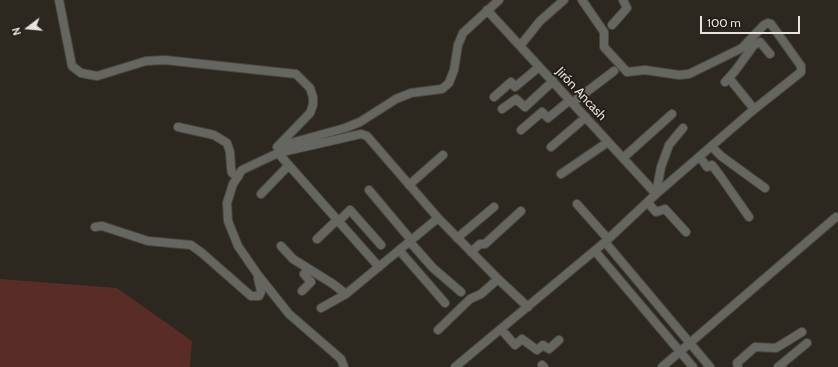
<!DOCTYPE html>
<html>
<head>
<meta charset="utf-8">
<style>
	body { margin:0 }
	#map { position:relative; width:838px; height:367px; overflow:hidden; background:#2c271f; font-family:Cabin,sans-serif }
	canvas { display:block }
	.north { position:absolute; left:8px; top:8px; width:40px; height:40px; -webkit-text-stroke:3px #221d16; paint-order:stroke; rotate:254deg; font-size:11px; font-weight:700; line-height:16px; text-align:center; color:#e7e3de }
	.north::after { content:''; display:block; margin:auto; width:14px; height:18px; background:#e7e3de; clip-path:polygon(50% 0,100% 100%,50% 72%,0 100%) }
	.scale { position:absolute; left:700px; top:16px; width:100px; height:18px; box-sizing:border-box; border:2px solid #e7e3de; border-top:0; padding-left:5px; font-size:12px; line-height:14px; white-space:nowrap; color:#e7e3de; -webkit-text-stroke:3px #221d16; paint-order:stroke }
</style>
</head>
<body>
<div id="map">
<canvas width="838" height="367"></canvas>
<div class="north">N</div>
<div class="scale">100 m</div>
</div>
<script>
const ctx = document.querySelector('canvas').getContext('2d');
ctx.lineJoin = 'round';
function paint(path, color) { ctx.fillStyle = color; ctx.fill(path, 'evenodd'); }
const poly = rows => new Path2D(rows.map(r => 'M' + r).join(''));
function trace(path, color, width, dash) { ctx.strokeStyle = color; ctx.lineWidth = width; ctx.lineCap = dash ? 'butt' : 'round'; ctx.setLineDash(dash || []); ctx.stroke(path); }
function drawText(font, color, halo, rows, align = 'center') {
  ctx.font = font + ' Cabin,sans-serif'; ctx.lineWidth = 3.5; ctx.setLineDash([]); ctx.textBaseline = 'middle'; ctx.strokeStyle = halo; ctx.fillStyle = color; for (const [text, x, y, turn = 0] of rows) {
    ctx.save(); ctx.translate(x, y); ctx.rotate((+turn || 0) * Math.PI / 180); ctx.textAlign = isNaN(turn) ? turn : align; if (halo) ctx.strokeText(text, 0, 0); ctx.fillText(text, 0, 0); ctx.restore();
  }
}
paint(poly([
	[0,279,117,288,192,341,190,367,0,367]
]), '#5a2c27');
const minor = poly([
	[59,0,72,66,81,73,97,76,146,61,165,60,296,74,310,88,313,97,313,105,310,113,277,147],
	[487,10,656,194],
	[612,25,627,8,623,0],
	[520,46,540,21,564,0],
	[729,78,754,109],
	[725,82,735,71,754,45,760,42,770,54],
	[494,97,511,82,515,87,539,67],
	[572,103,614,71],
	[502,109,516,99,525,107,553,81],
	[178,127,214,135,227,143,230,152,231,168,232,173,238,177],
	[521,130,542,112,548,118,570,100],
	[280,146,345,128,360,122,396,99,411,93,442,89,449,83,454,70,458,45,463,33,499,0],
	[551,147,586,117],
	[712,147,721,156,765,188],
	[278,153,379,267],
	[700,157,707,167,712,165,721,177,749,217],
	[623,158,672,114],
	[561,174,608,142],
	[409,185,443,155],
	[369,190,411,240],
	[261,194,289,165],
	[656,194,661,167,669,145,683,128],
	[648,203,656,212,665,209,686,232],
	[577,204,608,239],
	[339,221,350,210,381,245],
	[95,227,102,226,148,241,191,245,202,253,251,296,259,296,261,292,258,278],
	[457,238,494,207],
	[317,239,337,220],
	[410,242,433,268,461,292],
	[605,242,710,367],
	[281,246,293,259,333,284,346,294],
	[399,250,445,303],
	[595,251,693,367],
	[471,252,480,244,485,244,521,211],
	[302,291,311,282,304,274,309,269],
	[321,308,346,294,438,218],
	[501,329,515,345,522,339,537,350,543,345,549,349,559,340],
	[438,330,470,299,481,294,498,279],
	[542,365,544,367],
	[344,367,341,359,289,314,258,275,238,246,228,221,227,203,233,184,242,170,278,153,361,134,367,136,438,218,498,279,528,307],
	[455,367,605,242,656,194,752,111,801,72,801,66,771,24,768,23,764,25,742,48,689,74,679,75,645,70,627,72,604,47,604,32,582,0],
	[662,367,836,217],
	[738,367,737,363,755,347,776,348,802,332],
	[778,367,807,343]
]);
trace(minor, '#4a453e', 10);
trace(minor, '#666661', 8);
drawText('13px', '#e7e3de', '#221d16', [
	["Jirón Ancash",581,94,47]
]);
</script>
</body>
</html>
